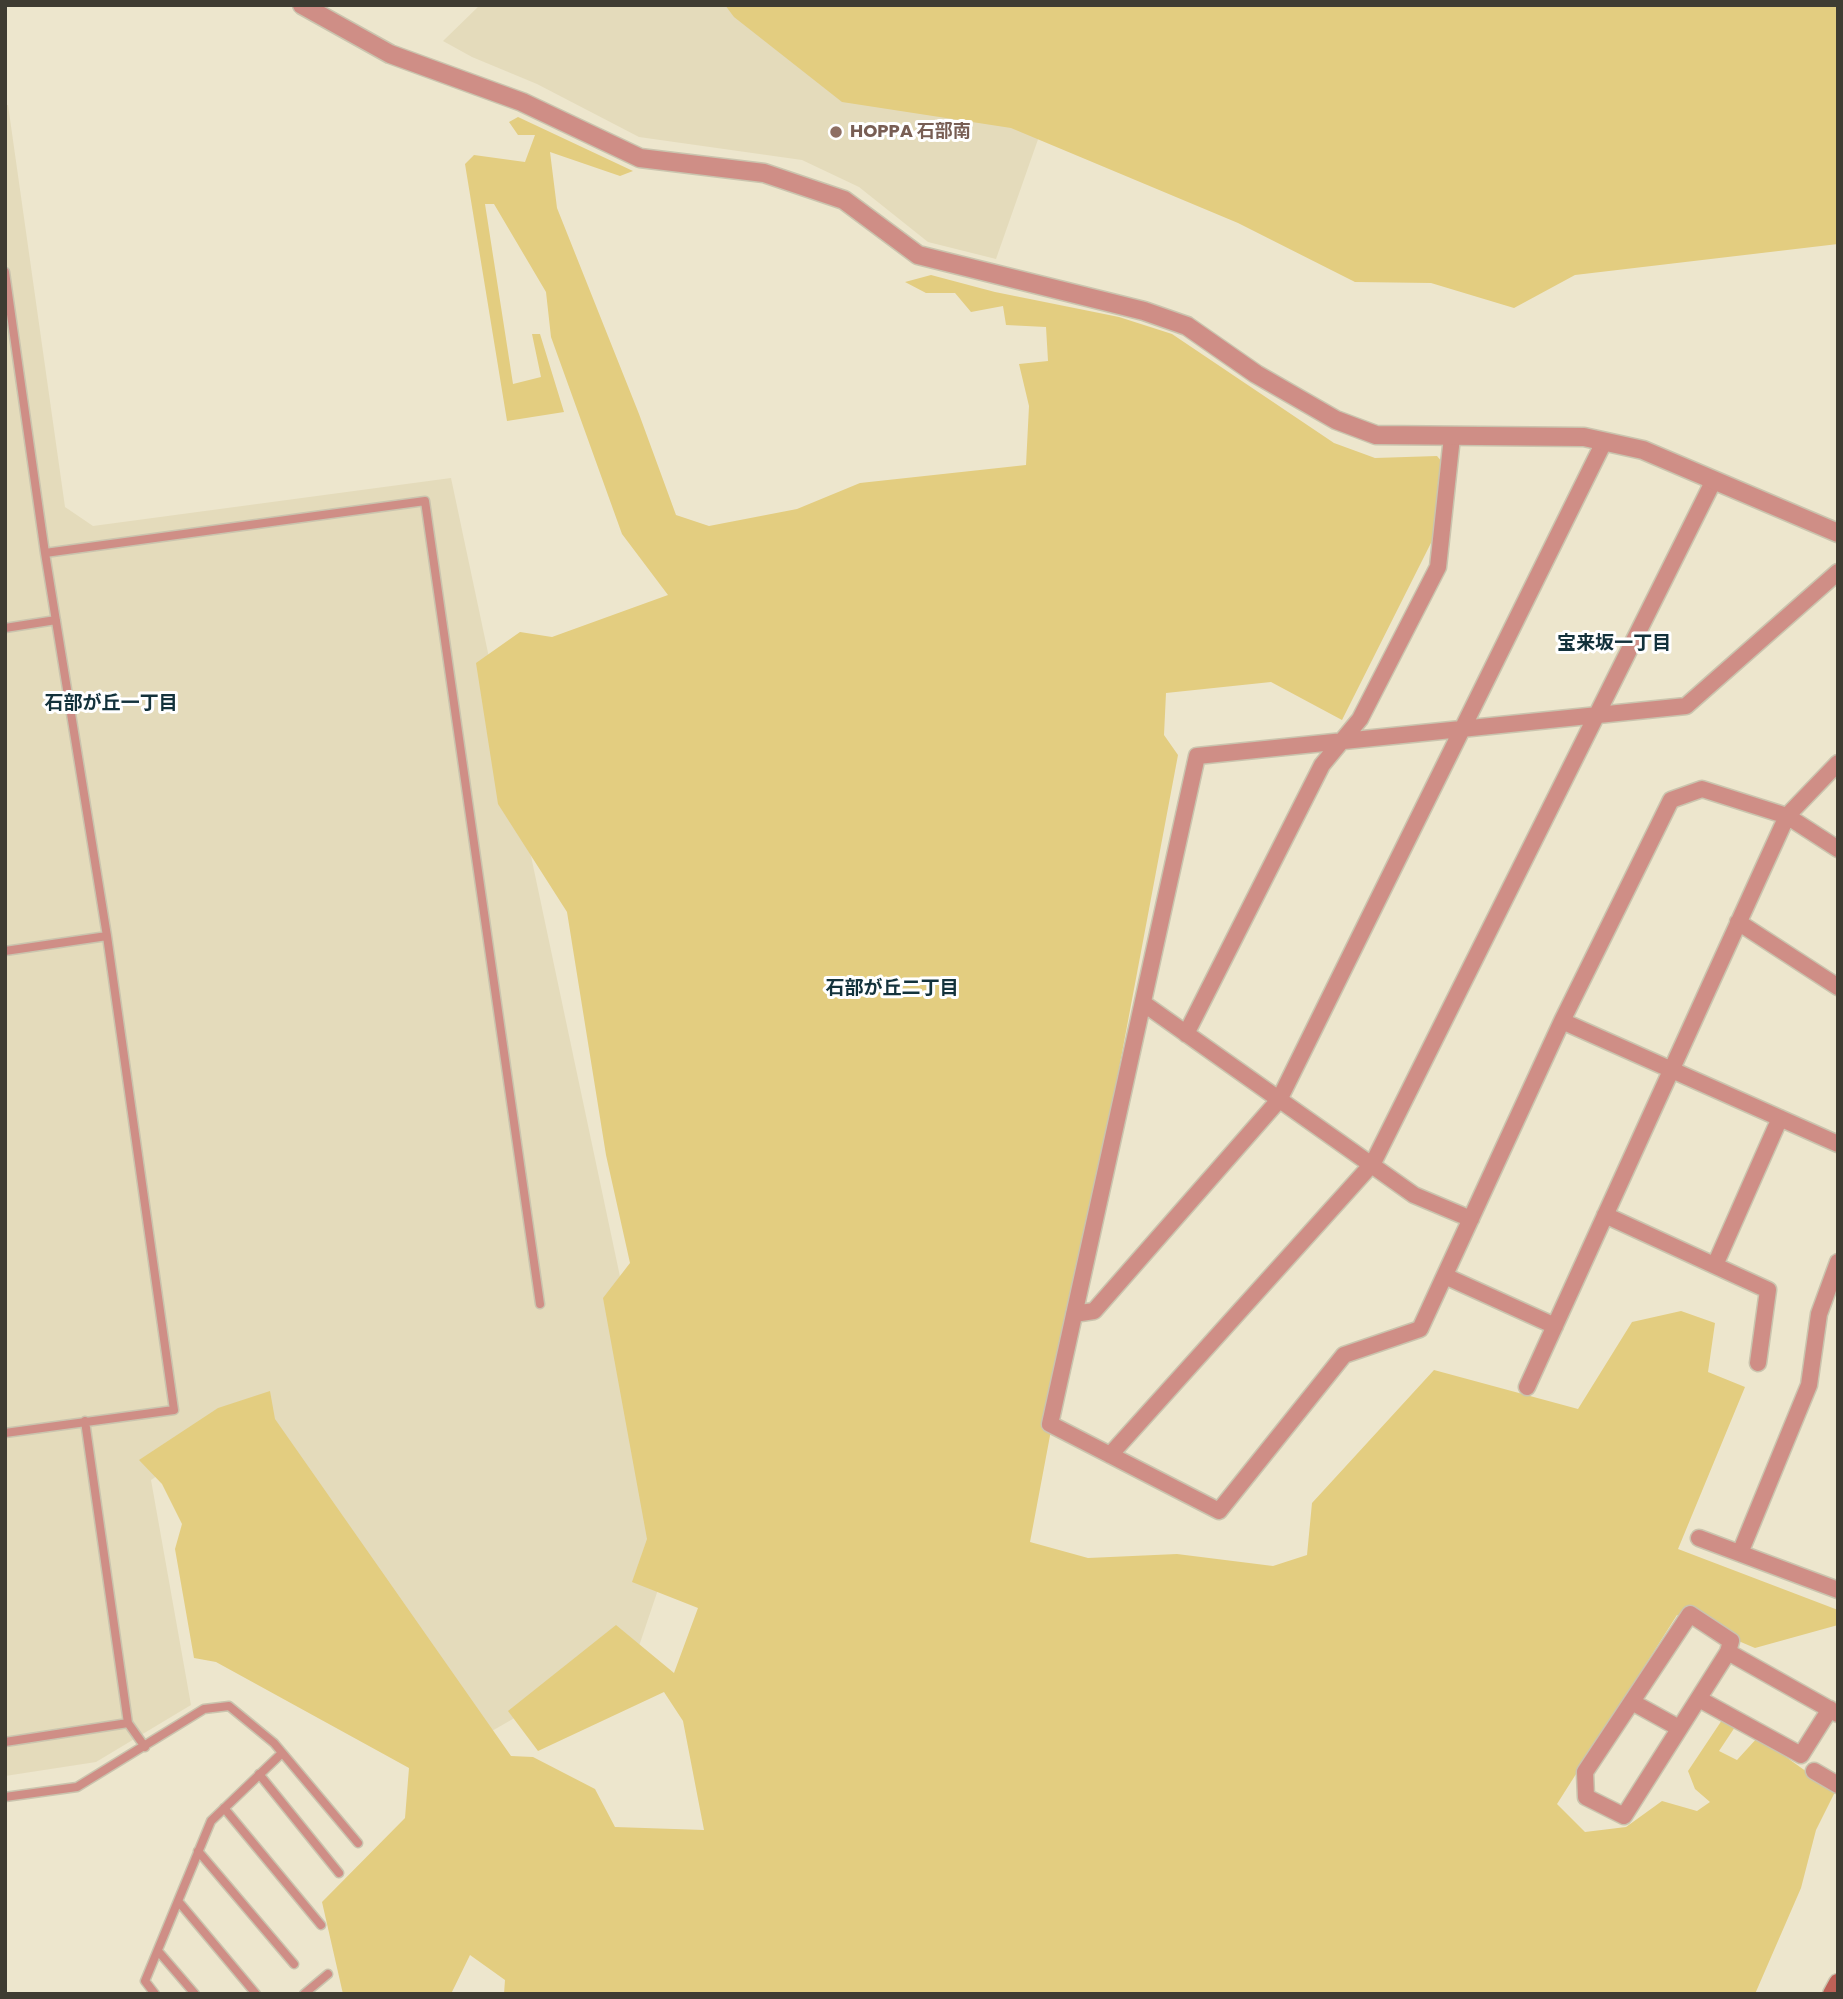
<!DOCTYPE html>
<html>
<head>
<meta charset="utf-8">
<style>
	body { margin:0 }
	#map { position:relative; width:1843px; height:1999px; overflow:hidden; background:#ede6cd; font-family:Poppins,sans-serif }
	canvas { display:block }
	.frame { position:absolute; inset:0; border:7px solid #3f3c32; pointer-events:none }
</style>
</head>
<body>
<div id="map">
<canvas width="1843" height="1999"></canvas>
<div class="frame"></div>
</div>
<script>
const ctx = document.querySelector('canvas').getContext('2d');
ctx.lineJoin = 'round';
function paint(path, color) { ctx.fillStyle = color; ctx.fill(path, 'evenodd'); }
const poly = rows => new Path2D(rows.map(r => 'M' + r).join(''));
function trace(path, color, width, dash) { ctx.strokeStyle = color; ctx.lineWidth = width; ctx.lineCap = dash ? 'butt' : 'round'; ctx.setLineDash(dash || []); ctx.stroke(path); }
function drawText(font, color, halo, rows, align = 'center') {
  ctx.font = font + ' Poppins,"Noto Sans JP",sans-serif'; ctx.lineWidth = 6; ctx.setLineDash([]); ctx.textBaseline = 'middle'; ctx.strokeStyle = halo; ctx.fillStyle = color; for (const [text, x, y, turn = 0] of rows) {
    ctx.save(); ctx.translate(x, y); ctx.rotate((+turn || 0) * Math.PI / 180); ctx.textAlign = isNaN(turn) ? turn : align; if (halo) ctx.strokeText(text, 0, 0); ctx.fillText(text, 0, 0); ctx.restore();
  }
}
paint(poly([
	[480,5,742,5,1042,128,996,259,928,242,859,187,802,160,639,137,537,84,472,57,443,41],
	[5,105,8,105,65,507,93,526,451,478,633,1338,670,1554,639,1646,485,1735,253,1412,151,1480,191,1705,96,1762,5,1776]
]), '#e4dbbb');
paint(poly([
	[725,5,1838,5,1838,244,1575,275,1514,308,1431,283,1355,282,1238,223,1011,128,842,102,734,17],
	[518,117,633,171,620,176,550,152,557,208,639,414,676,515,709,526,797,509,860,483,1026,465,1029,406,1019,364,1048,361,1046,327,1006,325,1003,306,971,312,955,293,926,293,905,282,931,275,995,292,1119,317,1172,334,1334,443,1375,458,1437,456,1443,463,1437,531,1342,720,1271,682,1166,693,1164,735,1178,755,1030,1542,1088,1558,1177,1554,1273,1566,1307,1555,1312,1503,1434,1370,1578,1409,1632,1322,1681,1311,1715,1323,1708,1372,1745,1387,1678,1549,1838,1610,1838,1625,1755,1648,1677,1615,1557,1804,1585,1832,1626,1827,1662,1801,1697,1811,1710,1802,1695,1789,1688,1771,1722,1720,1735,1727,1719,1751,1737,1760,1758,1737,1835,1792,1816,1830,1801,1888,1755,1994,504,1994,505,1980,470,1955,451,1994,343,1994,322,1902,405,1818,409,1768,216,1662,194,1658,175,1549,182,1524,162,1484,139,1460,218,1408,270,1391,275,1419,511,1756,533,1757,595,1789,615,1827,704,1830,683,1721,664,1692,538,1751,508,1711,616,1625,674,1673,698,1608,632,1582,647,1539,603,1298,630,1263,606,1155,567,912,498,804,476,663,520,632,552,637,668,595,622,534,551,337,546,292,494,204,485,204,513,384,541,377,532,334,540,334,564,412,507,421,465,164,474,155,525,162,535,135,518,135,509,122]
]), '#e3cd80');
const service = poly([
	[5,272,45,553,107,936,174,1410,5,1433],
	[45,553,425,501,540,1304],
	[5,628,56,620],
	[5,951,107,936],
	[85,1421,128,1723,145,1747],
	[5,1742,128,1723],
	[259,1774,339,1873],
	[5,1797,77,1787,204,1709,229,1706,274,1743,358,1843],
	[224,1808,321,1925],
	[198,1851,294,1964],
	[178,1901,256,1994],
	[158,1951,195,1994],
	[155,1994,145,1981,211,1821,282,1753],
	[304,1994,328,1974]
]);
const minor = poly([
	[1838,572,1686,706,1197,756,1050,1424,1219,1511,1344,1355,1420,1329,1562,1021,1671,800,1702,789,1787,816,1838,849],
	[1738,922,1838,987],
	[1143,1003,1414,1195,1471,1219],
	[1562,1021,1838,1144],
	[1186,1034,1322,765,1360,719,1438,567,1452,437],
	[1605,1215,1768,1290,1758,1363],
	[1715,1265,1780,1118],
	[1445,1276,1555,1326],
	[1074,1314,1094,1311,1279,1100,1604,442],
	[1527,1387,1787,816,1838,763],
	[1110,1455,1373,1163,1714,480],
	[1699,1538,1838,1590],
	[1740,1553,1809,1385,1819,1314,1838,1262],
	[1728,1652,1731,1641,1690,1614,1585,1772,1586,1797,1624,1816,1728,1652,1838,1714],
	[1699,1699,1801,1755,1830,1709],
	[1632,1702,1679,1728],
	[1814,1771,1838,1785]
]);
const tertiary = poly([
	[302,5,390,54,522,102,640,158,764,173,844,200,918,255,1144,311,1187,326,1256,374,1336,420,1376,435,1584,437,1643,450,1838,533]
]);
const secondary = poly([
	[1832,1994,1838,1983]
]);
trace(service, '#cac4ae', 11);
trace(minor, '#cac4ae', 19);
trace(tertiary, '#cac4ae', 21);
trace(secondary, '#cac4ae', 21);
trace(service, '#cf8e86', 8);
trace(minor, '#cf8e86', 16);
trace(tertiary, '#cf8e86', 18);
trace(secondary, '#be6157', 18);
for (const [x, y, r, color] of [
	[836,132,7,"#8d6e63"]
]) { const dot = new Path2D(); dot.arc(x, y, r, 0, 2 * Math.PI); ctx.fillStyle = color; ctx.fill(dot); trace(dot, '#fff', 2.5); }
drawText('bold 18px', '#785e54', '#fff', [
	["HOPPA 石部南",850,132]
], 'left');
drawText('bold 19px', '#13323b', '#fff', [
	["宝来坂一丁目",1614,644],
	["石部が丘一丁目",111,704],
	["石部が丘二丁目",892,989]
]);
</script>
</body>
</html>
